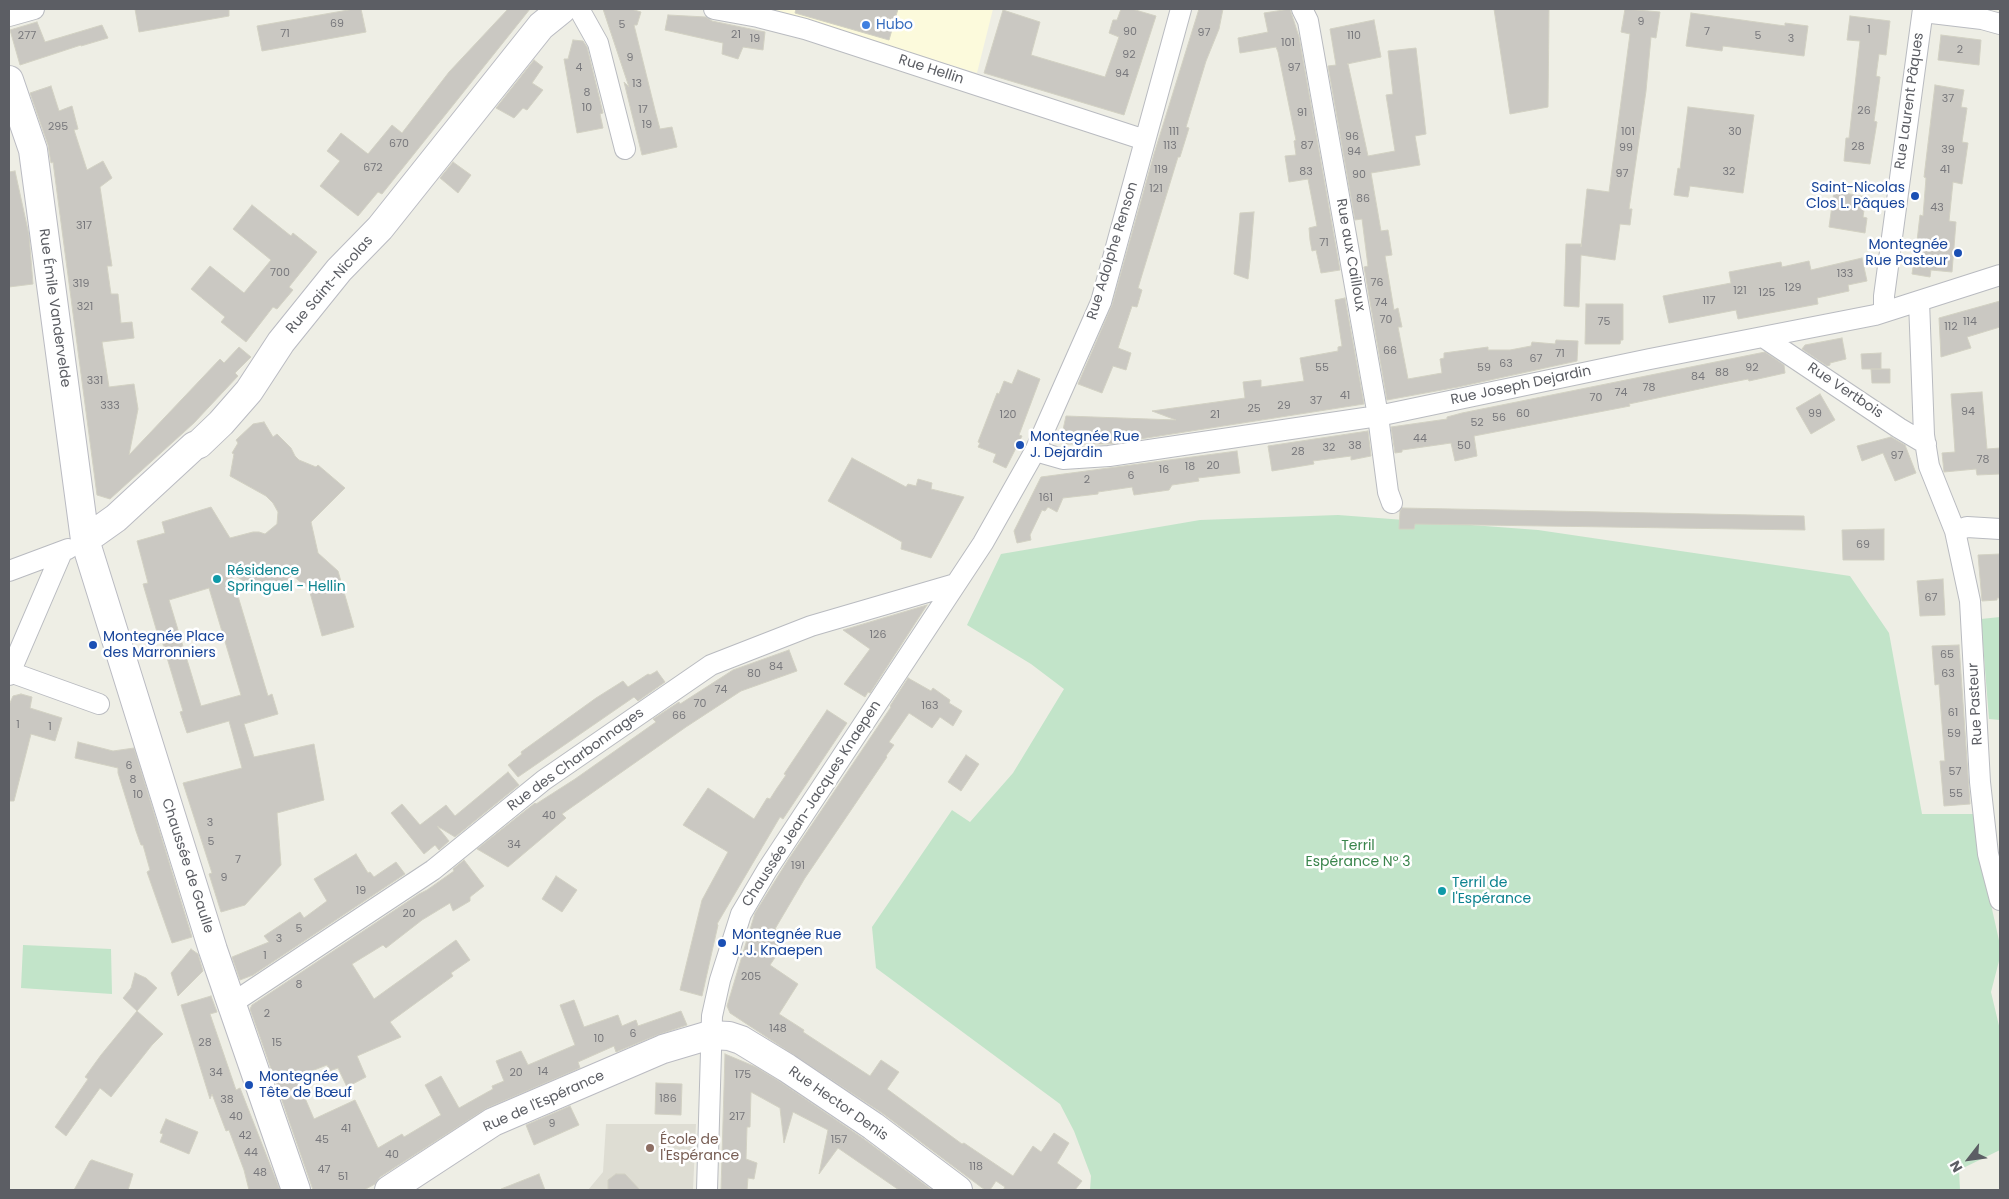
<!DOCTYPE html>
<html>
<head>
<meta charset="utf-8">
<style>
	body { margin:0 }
	#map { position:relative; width:2009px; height:1199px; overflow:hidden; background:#eeeee5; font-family:Poppins,sans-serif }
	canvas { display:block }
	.frame { position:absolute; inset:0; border:10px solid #5c5e64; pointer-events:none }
	.north { position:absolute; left:1944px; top:1134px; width:50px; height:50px; -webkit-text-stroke:4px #fff; paint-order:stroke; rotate:240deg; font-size:14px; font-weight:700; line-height:20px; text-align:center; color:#5c5e64 }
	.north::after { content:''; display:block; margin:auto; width:18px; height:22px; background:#5c5e64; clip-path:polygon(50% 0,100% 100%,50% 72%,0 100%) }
</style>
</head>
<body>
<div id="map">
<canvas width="2009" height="1199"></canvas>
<div class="frame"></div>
<div class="north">N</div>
</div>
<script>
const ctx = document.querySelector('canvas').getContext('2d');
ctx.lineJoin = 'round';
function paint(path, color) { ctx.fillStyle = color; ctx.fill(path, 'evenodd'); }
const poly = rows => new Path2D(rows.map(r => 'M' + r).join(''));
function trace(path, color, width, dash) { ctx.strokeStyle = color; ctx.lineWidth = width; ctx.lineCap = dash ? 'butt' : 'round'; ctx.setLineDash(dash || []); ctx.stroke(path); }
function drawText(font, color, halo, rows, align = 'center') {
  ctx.font = font + ' Poppins,sans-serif'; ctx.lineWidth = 5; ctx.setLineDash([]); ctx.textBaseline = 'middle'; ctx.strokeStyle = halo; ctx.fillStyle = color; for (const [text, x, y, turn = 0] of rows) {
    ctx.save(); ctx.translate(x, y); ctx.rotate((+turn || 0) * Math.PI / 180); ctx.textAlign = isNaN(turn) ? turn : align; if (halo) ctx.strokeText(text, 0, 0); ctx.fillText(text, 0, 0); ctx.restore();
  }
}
paint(poly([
	[768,9,993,9,977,73]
]), '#fcfadc');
paint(poly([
	[606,1124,696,1124,693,1190,588,1190,603,1172]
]), '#deddd3');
paint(poly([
	[1338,515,1538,530,1850,576,1889,633,1922,814,1977,814,1984,873,2000,945,2000,957,1991,992,2000,1030,2000,1150,1959,1170,1960,1190,1090,1190,1091,1176,1074,1131,1060,1104,876,968,872,927,952,810,970,822,1013,773,1064,689,1031,664,967,625,1001,554,1200,520],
	[2000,617,2000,720,1989,719,1981,619],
	[23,945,111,949,112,994,21,988]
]), '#c2e4c9');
const building = poly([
	[135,9,229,9,229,16,139,32,135,9],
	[354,9,361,9,366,32,262,51,257,26,354,9],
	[508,9,530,9,382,194,378,192,358,216,320,186,340,161,327,151,341,133,368,154,392,125,402,133,449,72,508,9],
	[603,9,631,9,641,12,637,25,634,25,656,114,660,129,672,127,677,147,642,155,624,82,629,87,603,9],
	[796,9,898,9,889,40,795,13,796,9],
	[1121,9,1132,9,1156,16,1124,115,984,73,1003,10,1040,22,1031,55,1105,77,1119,37,1109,33,1113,20,1117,20,1121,9],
	[1199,9,1223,9,1219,29,1206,61,1186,127,1189,128,1180,157,1178,157,1138,288,1142,290,1137,307,1132,306,1118,348,1131,353,1126,370,1113,366,1102,393,1078,384,1112,305,1154,154,1199,9],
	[1290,9,1299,37,1340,270,1321,273,1316,250,1312,251,1310,240,1309,228,1317,226,1308,179,1289,182,1285,156,1296,155,1294,141,1296,140,1278,52,1276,47,1240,53,1238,38,1268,32,1264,13,1290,9],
	[1494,9,1549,9,1548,107,1510,114,1494,9],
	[1625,9,1660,12,1656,38,1651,37,1646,91,1629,209,1632,209,1630,225,1620,224,1615,260,1581,255,1579,307,1564,306,1566,244,1581,244,1581,247,1587,189,1609,192,1630,34,1621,32,1625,9],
	[1691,13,1785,26,1785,23,1808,26,1804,56,1723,46,1722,51,1686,46,1691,13],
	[668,15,706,17,712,21,765,32,763,50,743,47,738,59,722,54,723,43,665,30,668,15],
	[1850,16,1890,21,1886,55,1879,54,1876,76,1880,77,1874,121,1877,122,1870,164,1844,161,1846,138,1849,138,1860,41,1847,40,1850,16],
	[1374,20,1381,57,1347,64,1348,64,1368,156,1395,151,1386,95,1393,94,1388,51,1416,48,1426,134,1415,136,1420,165,1371,173,1381,231,1388,230,1390,242,1392,255,1385,256,1394,310,1398,308,1402,327,1398,327,1408,379,1442,373,1440,359,1444,358,1444,353,1488,347,1488,350,1510,350,1531,346,1532,342,1555,344,1556,340,1578,341,1577,361,1458,387,1387,400,1364,267,1368,266,1362,219,1355,220,1328,66,1336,65,1330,29,1374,20],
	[37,22,45,42,102,25,108,38,81,46,81,45,20,65,10,30,37,22],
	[1941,35,1981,40,1979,65,1938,60,1941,35],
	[573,40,583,41,587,47,603,113,600,114,603,128,577,133,564,59,568,59,573,40],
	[534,60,543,67,532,83,543,90,527,110,523,108,514,118,496,108,534,60],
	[1935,85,1964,90,1961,107,1967,108,1962,142,1968,143,1962,184,1953,182,1949,221,1956,222,1952,272,1931,270,1930,277,1912,274,1916,247,1931,244,1917,241,1920,215,1923,216,1926,178,1924,177,1935,85],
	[51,86,59,111,72,106,78,129,74,130,87,170,103,161,112,178,100,187,112,266,107,266,111,294,118,294,121,323,132,322,134,338,102,342,109,387,134,384,138,409,129,455,220,359,224,363,239,347,251,357,235,373,238,376,194,423,110,499,97,495,53,162,51,163,48,145,30,93,51,86],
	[1688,107,1754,115,1743,193,1690,186,1688,197,1674,195,1678,168,1680,169,1688,107],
	[453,162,471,175,458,193,440,178,453,162],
	[15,171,29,235,33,284,9,287,9,172,15,171],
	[1834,191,1866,197,1863,217,1867,218,1865,233,1829,227,1834,191],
	[252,205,291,236,293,233,317,252,289,287,293,290,277,309,273,307,246,342,221,322,225,317,191,289,210,266,244,293,271,260,233,229,252,205],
	[1254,212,1250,261,1248,279,1234,274,1239,225,1240,213,1254,212],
	[1862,258,1867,281,1848,285,1849,291,1817,298,1818,304,1738,319,1736,310,1669,323,1663,296,1731,283,1729,272,1781,262,1782,267,1809,261,1811,270,1862,258],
	[1345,298,1364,404,1108,444,1066,444,1061,439,1066,416,1176,420,1152,411,1245,398,1243,382,1261,380,1261,387,1304,381,1300,358,1338,351,1338,347,1342,346,1335,300,1345,298],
	[2000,301,2000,327,1967,337,1971,348,1941,357,1939,318,2000,301],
	[1586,304,1623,304,1623,340,1621,340,1620,344,1585,344,1586,304],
	[1842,338,1846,359,1830,363,1830,365,1827,366,1802,349,1805,345,1842,338],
	[1765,352,1784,365,1785,373,1749,381,1748,379,1718,385,1629,404,1630,406,1474,436,1477,456,1455,461,1451,443,1402,450,1402,452,1395,453,1391,427,1447,419,1447,417,1462,413,1765,352],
	[1881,353,1881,369,1862,369,1861,354,1881,353],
	[1871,369,1890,369,1890,383,1872,383,1871,369],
	[1018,370,1040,379,1019,435,1022,436,1006,468,993,462,996,454,978,447,980,443,978,442,997,393,999,394,1004,381,1012,384,1018,370],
	[1982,392,1987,449,2000,448,2000,474,1977,475,1976,469,1944,472,1942,453,1955,452,1951,394,1982,392],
	[1820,394,1835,420,1811,434,1796,408,1820,394],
	[264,422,273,437,277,434,291,448,295,456,299,460,316,467,318,465,345,488,311,522,318,553,338,571,354,627,322,636,309,589,292,575,277,591,266,595,231,573,268,696,272,694,278,714,244,724,254,757,314,744,324,800,277,813,281,865,245,905,221,912,209,874,212,873,183,783,242,768,229,721,187,733,180,712,183,711,159,631,157,632,143,584,148,583,137,541,165,533,162,522,211,507,230,538,253,532,259,532,265,534,277,524,278,512,273,503,266,496,230,476,234,454,232,453,238,443,236,440,253,424,264,422],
	[209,588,241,695,201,706,169,600,209,588],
	[1368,431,1371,456,1351,460,1351,456,1313,461,1314,464,1272,471,1268,446,1368,431],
	[1891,437,1905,445,1916,473,1895,481,1883,453,1862,461,1857,446,1891,437],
	[1237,451,1240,473,1198,478,1199,481,1172,485,1169,490,1134,495,1132,487,1098,492,1098,494,1063,498,1057,512,1048,507,1045,511,1042,510,1030,535,1031,540,1017,543,1014,531,1041,477,1237,451],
	[852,458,906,487,908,484,916,486,918,479,932,483,931,489,964,497,931,558,901,549,902,542,828,501,852,458],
	[1402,508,1804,516,1805,530,1415,524,1414,529,1399,529,1400,511,1402,508],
	[1884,529,1884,560,1843,560,1842,530,1884,529],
	[2000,554,2000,598,1997,598,1997,600,1982,601,1978,555,2000,554],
	[1943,579,1945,615,1920,616,1917,581,1943,579],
	[927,605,870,693,868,692,865,697,844,684,870,649,843,630,927,605],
	[1959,645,1970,804,1944,806,1940,761,1945,761,1942,724,1939,684,1935,685,1932,646,1959,645],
	[789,650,797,671,741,691,686,727,562,814,566,818,508,867,477,849,535,803,536,804,575,779,656,722,653,719,679,702,680,704,733,670,789,650],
	[657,671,665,682,638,701,634,697,518,777,508,765,522,754,521,752,596,698,623,681,628,687,648,674,650,675,657,671],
	[908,678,931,691,933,688,950,700,949,703,962,711,953,726,940,717,932,728,909,713,889,742,894,745,886,756,887,757,805,878,775,929,788,938,770,965,798,984,779,1014,804,1030,803,1032,870,1076,881,1060,899,1072,887,1089,962,1144,964,1143,1013,1176,1033,1146,1041,1152,1054,1133,1069,1143,1057,1163,1082,1181,1075,1190,1003,1190,1005,1187,996,1181,990,1190,985,1190,882,1113,730,1013,727,1006,755,913,788,860,891,707,890,706,908,678],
	[21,694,32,697,30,708,62,718,55,741,31,734,14,801,9,801,9,705,13,696,21,694],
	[827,710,847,723,783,819,780,817,717,924,718,925,702,996,680,990,702,900,728,852,683,825,708,788,754,819,767,798,770,799,777,788,786,775,784,774,827,710],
	[78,742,113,751,134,748,192,937,172,943,147,872,150,870,143,845,141,845,136,831,118,773,118,768,75,758,78,742],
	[966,755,979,764,961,791,948,782,966,755],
	[508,772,519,785,455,837,437,826,449,841,439,850,435,845,424,854,391,813,402,804,420,825,446,805,455,816,508,772],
	[356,854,368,873,370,872,374,877,396,862,405,874,253,975,240,980,232,957,269,942,264,936,300,912,304,918,327,901,314,879,356,854],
	[464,860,484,886,470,897,470,901,453,911,450,903,422,920,386,948,383,945,352,964,374,999,456,940,470,960,451,973,453,976,390,1022,401,1037,357,1056,366,1077,347,1087,338,1068,330,1071,327,1065,296,1077,314,1119,355,1100,378,1148,402,1134,404,1137,441,1115,425,1085,441,1076,459,1108,493,1089,492,1086,504,1081,496,1061,521,1051,528,1065,575,1045,560,1005,574,1000,584,1027,618,1015,622,1026,636,1020,638,1026,681,1011,687,1025,657,1035,616,1052,614,1046,578,1062,580,1068,487,1108,380,1177,375,1184,364,1190,313,1190,260,1037,250,1009,252,1005,419,894,427,890,454,871,453,869,464,860],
	[556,876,577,890,562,912,542,899,556,876],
	[191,949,198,954,203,971,178,996,171,973,191,949],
	[135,973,146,978,157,988,137,1011,123,998,131,988,135,973],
	[211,996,217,1012,210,1014,236,1090,240,1088,280,1190,249,1190,244,1170,229,1130,226,1131,212,1094,210,1099,181,1005,211,996],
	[137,1011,163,1034,152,1045,111,1097,100,1088,66,1136,55,1127,88,1079,85,1077,101,1055,137,1011],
	[725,1054,756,1067,779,1081,864,1139,932,1190,899,1190,838,1148,819,1174,828,1130,793,1112,784,1143,780,1108,751,1092,750,1127,747,1127,746,1159,757,1163,754,1179,748,1178,747,1190,721,1190,725,1054],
	[656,1083,682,1084,681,1115,655,1114,656,1083],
	[570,1106,579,1125,534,1145,526,1125,570,1106],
	[166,1119,198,1132,189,1154,160,1142,163,1134,160,1133,166,1119],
	[92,1160,133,1174,128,1190,74,1190,90,1161,92,1160],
	[539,1174,545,1190,501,1190,501,1189,539,1174],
	[616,1174,625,1174,640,1190,608,1190,608,1180,616,1174]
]);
paint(building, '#cac8c2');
trace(building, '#d2d1c3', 1);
const street = poly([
	[579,9,598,43,625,149],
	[714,9,758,17,805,29,1145,140],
	[1302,9,1308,21,1378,416,1388,492,1392,503],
	[1923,12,1982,19,2000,24],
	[9,16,34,9],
	[1919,301,1924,435,1929,466,1955,531,1970,601,1980,782,1988,854,2000,900],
	[1884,312,1884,296,1923,9],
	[1763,337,1899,428,1926,444],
	[1035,451,1063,459,1109,456,1378,416,1650,359,1875,315,2000,275],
	[1955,531,1967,527,2000,529],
	[9,571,68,549],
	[10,672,99,704],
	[9,675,62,552],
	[231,1004,433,870,544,780,711,665,811,626,955,584],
	[707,1190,712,1016,720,980,741,914,767,870,983,543,1035,451,1101,302,1181,9]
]);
const secondary = poly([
	[9,80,33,150,85,540,213,950,296,1190],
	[85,540,116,518,194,446,199,444,221,423,249,391,281,342,339,270,380,228,541,26,562,9],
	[389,1190,493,1122,663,1049,710,1035,729,1036,741,1040,787,1068,873,1126,958,1190]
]);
trace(street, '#b9bbc0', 22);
trace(secondary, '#babbc2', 30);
trace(street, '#fff', 20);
trace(secondary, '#fff', 28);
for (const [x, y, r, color] of [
	[866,25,5,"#3f7fe0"],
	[1915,196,5,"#1a4fb4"],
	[1958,253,5,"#1a4fb4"],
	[1020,445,5,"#1a4fb4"],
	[217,579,5,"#0f9aa8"],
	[93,645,5,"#1a4fb4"],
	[1442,891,5,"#0f9aa8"],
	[722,943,5,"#1a4fb4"],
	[249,1085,5,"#1a4fb4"],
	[650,1148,5,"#8d6e63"]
]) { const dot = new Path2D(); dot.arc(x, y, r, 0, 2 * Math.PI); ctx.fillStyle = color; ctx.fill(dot); trace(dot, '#fff', 2); }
drawText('11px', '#78787c', null, [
	["9",1641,22],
	["69",337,24],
	["5",622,25],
	["1",1869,30],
	["90",1130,32],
	["7",1707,32],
	["97",1204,33],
	["71",285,34],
	["21",736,35],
	["277",27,36],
	["110",1354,36],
	["5",1758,36],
	["19",755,39],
	["3",1791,39],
	["101",1288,43],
	["2",1960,50],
	["92",1129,55],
	["9",630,58],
	["4",579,68],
	["97",1294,68],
	["94",1122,74],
	["13",637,84],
	["8",587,93],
	["37",1948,99],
	["10",587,108],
	["17",643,110],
	["26",1864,111],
	["91",1302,113],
	["19",647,125],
	["295",58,127],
	["111",1174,132],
	["101",1628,132],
	["30",1735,132],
	["96",1352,137],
	["670",399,144],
	["113",1170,146],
	["87",1307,146],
	["28",1858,147],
	["99",1626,148],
	["39",1948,150],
	["94",1354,152],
	["672",373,168],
	["119",1161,170],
	["41",1945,170],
	["83",1306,172],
	["32",1729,172],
	["97",1622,174],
	["90",1359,175],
	["121",1156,189],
	["86",1363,199],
	["43",1937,208],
	["317",84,226],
	["71",1324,243],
	["700",280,273],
	["133",1845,274],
	["76",1377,283],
	["319",81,284],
	["129",1793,288],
	["121",1740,291],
	["125",1767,293],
	["117",1709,301],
	["74",1381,303],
	["321",85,307],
	["70",1386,320],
	["75",1604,322],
	["114",1970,322],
	["112",1951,327],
	["66",1390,351],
	["71",1560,354],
	["67",1536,359],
	["63",1506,364],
	["55",1322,368],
	["59",1484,368],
	["92",1752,368],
	["88",1722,373],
	["84",1698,377],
	["331",95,381],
	["78",1649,388],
	["74",1621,393],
	["41",1345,396],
	["70",1596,398],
	["37",1316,401],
	["333",110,406],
	["29",1284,406],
	["25",1254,409],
	["94",1968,412],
	["60",1523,414],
	["99",1815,414],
	["120",1008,415],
	["21",1215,415],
	["56",1499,418],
	["52",1477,423],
	["44",1420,439],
	["38",1355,446],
	["50",1464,446],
	["32",1329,448],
	["28",1298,452],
	["97",1897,456],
	["78",1983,460],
	["20",1213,466],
	["18",1190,467],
	["16",1164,470],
	["6",1131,476],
	["2",1087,480],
	["161",1046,498],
	["69",1863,545],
	["67",1931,598],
	["126",878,635],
	["65",1947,655],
	["84",776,667],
	["80",754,674],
	["63",1948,674],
	["74",721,690],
	["70",700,704],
	["163",930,706],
	["61",1953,713],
	["66",679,716],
	["1",18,725],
	["1",50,727],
	["59",1954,734],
	["6",129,766],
	["57",1955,772],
	["8",133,780],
	["55",1956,794],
	["10",138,795],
	["40",549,816],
	["3",210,823],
	["5",211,842],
	["34",514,845],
	["7",238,860],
	["191",798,866],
	["9",224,878],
	["19",361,891],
	["20",409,914],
	["5",299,929],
	["3",279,939],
	["1",265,956],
	["205",751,977],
	["8",299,985],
	["2",267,1014],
	["148",778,1029],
	["6",633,1034],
	["10",599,1039],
	["28",205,1043],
	["15",277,1043],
	["14",543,1072],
	["34",216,1073],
	["20",516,1073],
	["175",743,1075],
	["186",668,1099],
	["38",227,1100],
	["40",236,1117],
	["217",737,1117],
	["9",552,1124],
	["41",346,1129],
	["42",245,1136],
	["45",322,1140],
	["157",839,1140],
	["44",251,1153],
	["40",392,1155],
	["118",976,1167],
	["47",324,1170],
	["48",260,1173],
	["51",343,1177]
]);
drawText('14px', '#366cbe', '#fff', [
	["Hubo",876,25]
], 'left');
drawText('14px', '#5c5e64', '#fff', [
	["Rue Hellin",931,70,18],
	["Rue Laurent Pâques",1910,101,-82],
	["Rue Adolphe Renson",1113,251,-73],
	["Rue aux Cailloux",1350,255,80],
	["Rue Saint-Nicolas",330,285,-49],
	["Rue Émile Vandervelde",54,308,82],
	["Rue Joseph Dejardin",1521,386,-12],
	["Rue Vertbois",1845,391,34],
	["Rue Pasteur",1976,704,-93],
	["Rue des Charbonnages",576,760,-36],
	["Chaussée Jean-Jacques Knaepen",812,804,-57],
	["Chaussée de Gaulle",187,866,72],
	["Rue de l'Espérance",544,1102,-24],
	["Rue Hector Denis",838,1104,35]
]);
drawText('14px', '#164399', '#fff', [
	["Saint-Nicolas",1905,188,"right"],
	["Clos L. Pâques",1905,204,"right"],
	["Montegnée",1948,245,"right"],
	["Rue Pasteur",1948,261,"right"],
	["Montegnée Rue",1030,437],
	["J. Dejardin",1030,453],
	["Montegnée Place",103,637],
	["des Marronniers",103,653],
	["Montegnée Rue",732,935],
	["J. J. Knaepen",732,951],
	["Montegnée",259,1077],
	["Tête de Bœuf",259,1093]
], 'left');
drawText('14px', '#0d838f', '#fff', [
	["Résidence",227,571],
	["Springuel - Hellin",227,587],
	["Terril de",1452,883],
	["l'Espérance",1452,899]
], 'left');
drawText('14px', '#3a854c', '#fff', [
	["Terril",1358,846],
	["Espérance N° 3",1358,862]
]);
drawText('14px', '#785e54', '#fff', [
	["École de",660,1140],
	["l'Espérance",660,1156]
], 'left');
</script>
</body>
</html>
